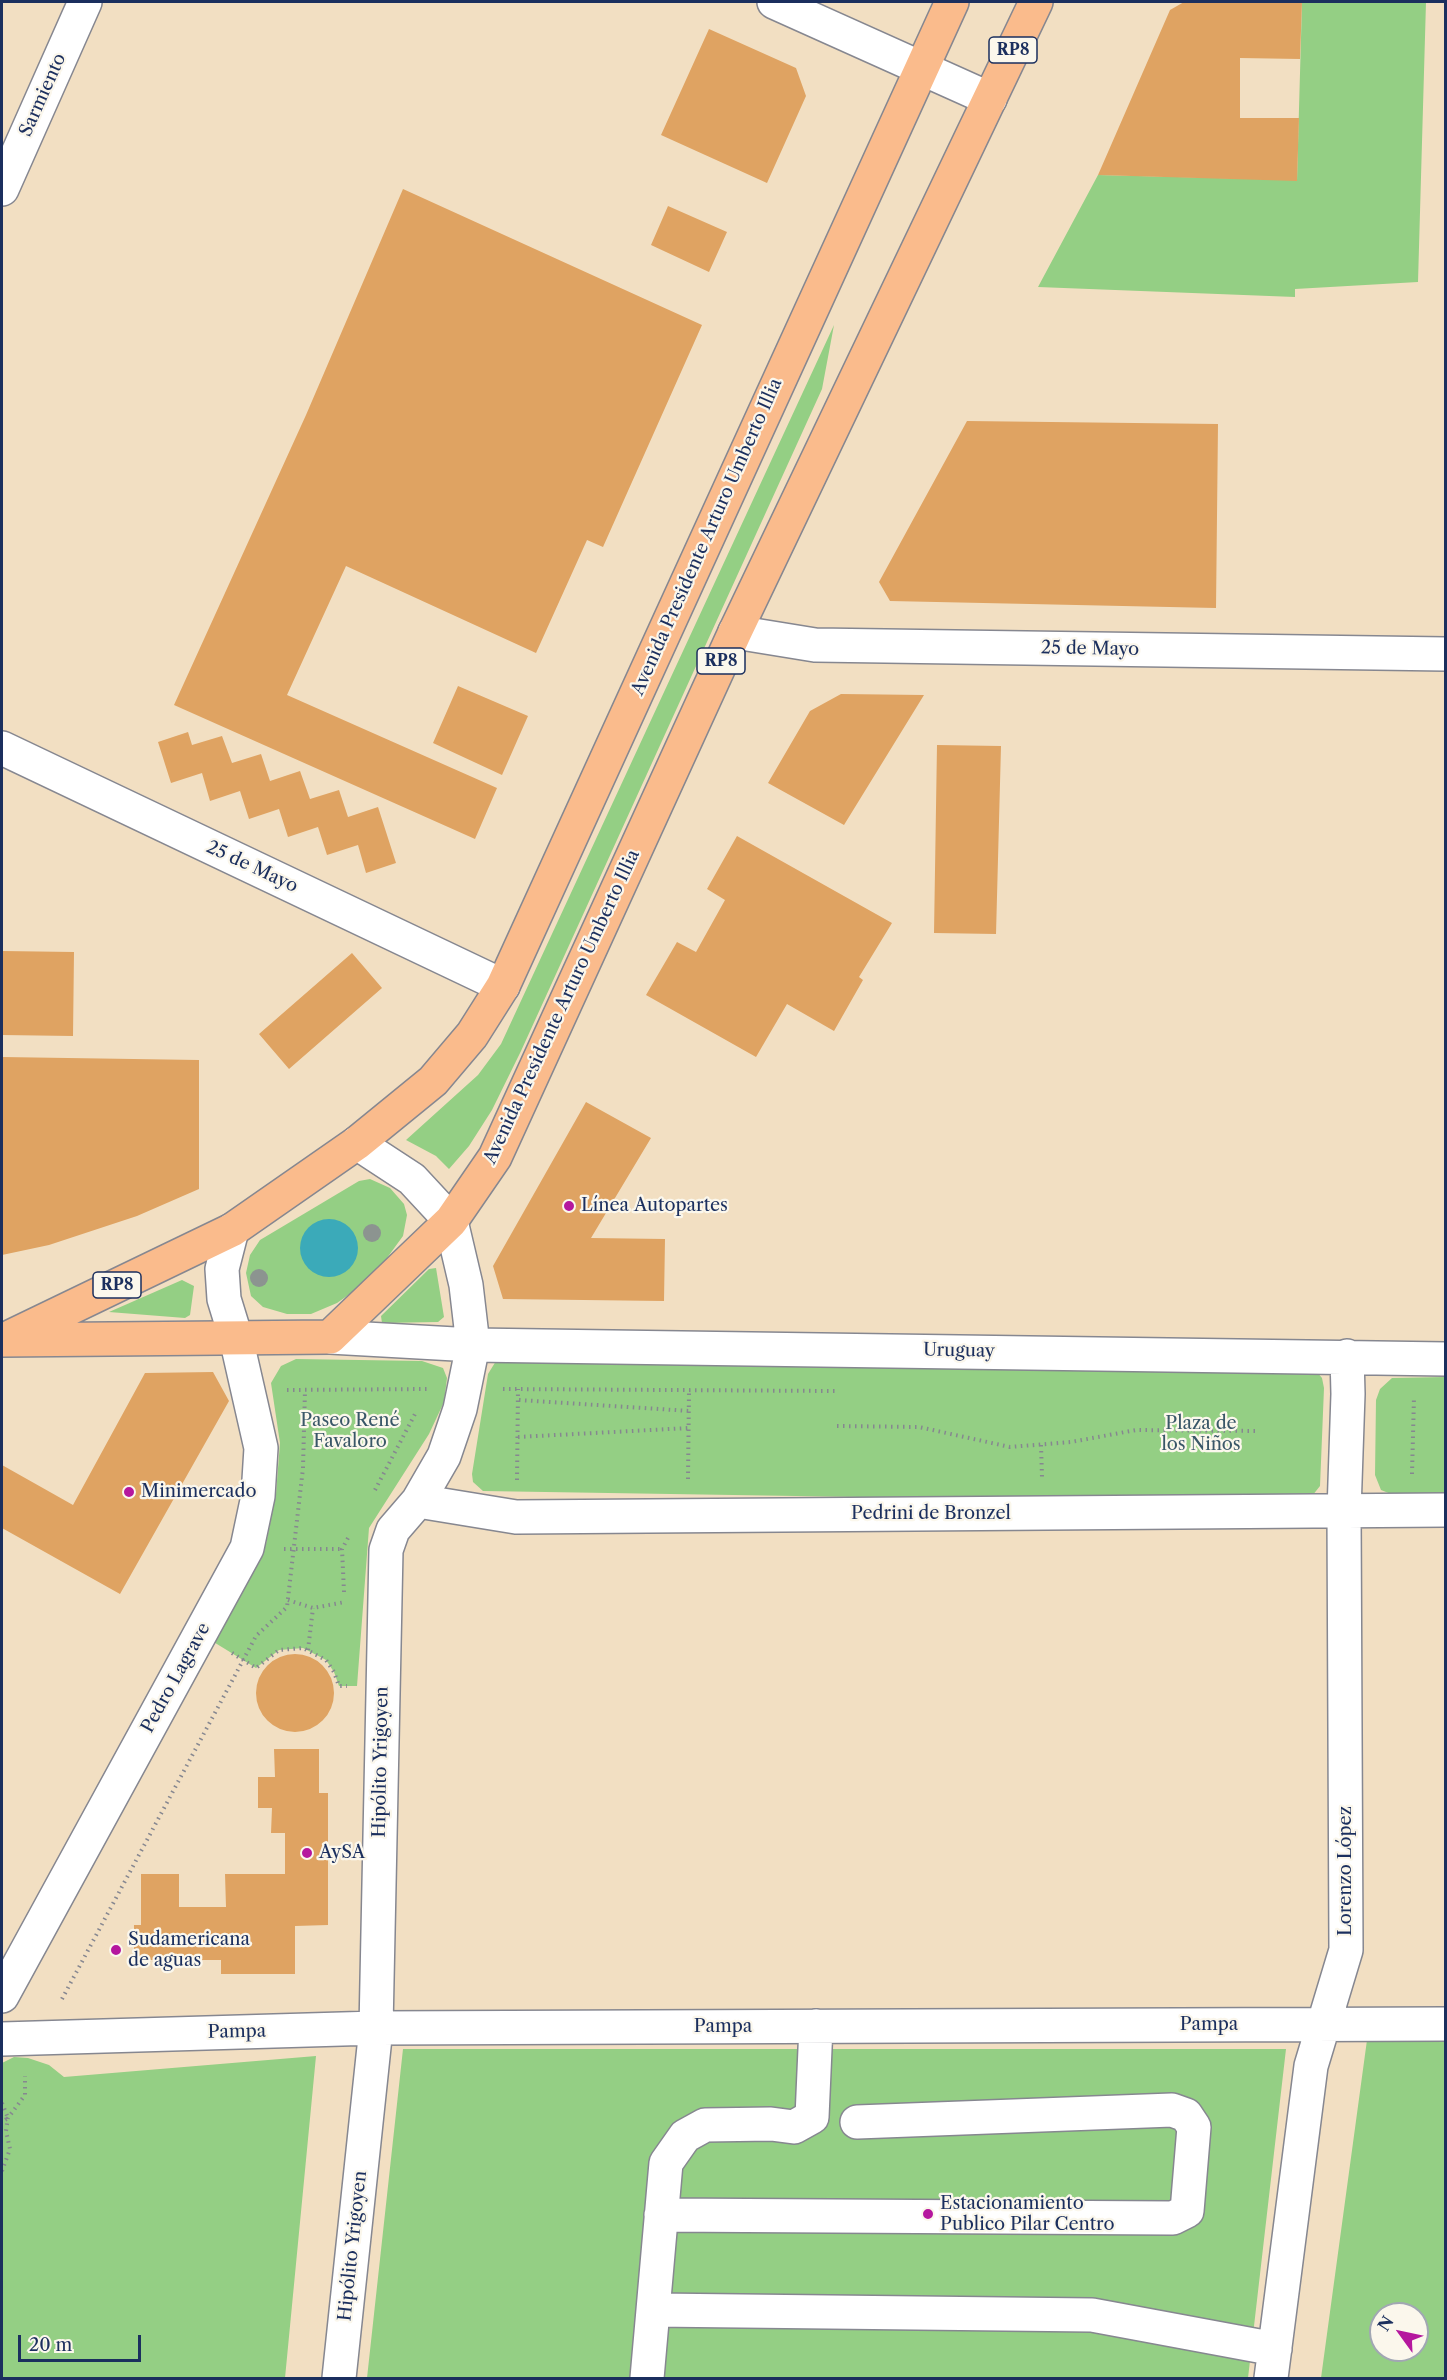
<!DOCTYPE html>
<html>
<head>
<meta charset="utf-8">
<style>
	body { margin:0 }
	#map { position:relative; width:1447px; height:2380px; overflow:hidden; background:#f2dfc2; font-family:"Libre Caslon Text",serif }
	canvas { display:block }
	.frame { position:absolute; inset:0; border:3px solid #1b2f5e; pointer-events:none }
	.north { position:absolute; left:1369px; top:2302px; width:60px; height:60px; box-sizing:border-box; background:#fbf7ec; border:2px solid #a1a7b3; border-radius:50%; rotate:303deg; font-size:16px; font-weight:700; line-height:24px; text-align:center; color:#1b2f5e }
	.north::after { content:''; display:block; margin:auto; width:21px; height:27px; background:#b5179e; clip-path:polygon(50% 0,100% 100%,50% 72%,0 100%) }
	.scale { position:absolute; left:18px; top:2335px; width:123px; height:27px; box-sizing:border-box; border:3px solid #1b2f5e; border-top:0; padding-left:8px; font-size:18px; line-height:21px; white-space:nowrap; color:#1b2f5e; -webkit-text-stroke:4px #fbf7ec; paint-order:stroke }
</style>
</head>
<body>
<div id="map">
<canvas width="1447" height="2380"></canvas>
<div class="frame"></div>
<div class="north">N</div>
<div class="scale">20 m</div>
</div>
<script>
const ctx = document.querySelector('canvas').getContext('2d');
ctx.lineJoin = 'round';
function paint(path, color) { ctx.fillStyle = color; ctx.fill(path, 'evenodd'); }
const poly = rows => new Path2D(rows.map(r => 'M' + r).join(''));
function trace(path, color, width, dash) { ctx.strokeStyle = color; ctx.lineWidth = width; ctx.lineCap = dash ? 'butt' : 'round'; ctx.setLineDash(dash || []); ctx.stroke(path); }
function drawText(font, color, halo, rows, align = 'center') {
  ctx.font = font + ' "Libre Caslon Text",serif'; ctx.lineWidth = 4.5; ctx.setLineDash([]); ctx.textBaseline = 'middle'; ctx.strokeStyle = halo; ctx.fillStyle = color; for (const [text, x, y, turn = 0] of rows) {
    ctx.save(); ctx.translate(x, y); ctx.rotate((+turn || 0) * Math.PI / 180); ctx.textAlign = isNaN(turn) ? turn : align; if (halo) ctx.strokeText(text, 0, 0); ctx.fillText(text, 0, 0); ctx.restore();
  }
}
paint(poly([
	[1302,2,1426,2,1418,282,1295,289,1295,297,1038,287,1098,175,1297,180],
	[834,325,822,389,521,1051,492,1110,469,1146,449,1169,436,1156,406,1140,478,1075,501,1044],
	[370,1179,390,1188,404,1204,407,1215,403,1236,384,1262,361,1286,337,1303,311,1314,287,1314,263,1307,251,1296,246,1273,250,1255,260,1240,359,1181],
	[436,1268,444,1317,438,1322,382,1323,381,1316,429,1269],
	[182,1280,194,1286,190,1315,185,1318,109,1312],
	[296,1359,422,1361,443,1368,447,1378,444,1402,429,1434,369,1528,357,1686,339,1686,334,1672,326,1660,303,1648,279,1650,256,1668,212,1641,266,1544,276,1494,280,1443,271,1383,281,1366],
	[496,1361,1317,1372,1322,1378,1324,1388,1320,1486,1308,1501,1297,1504,483,1491,473,1482,472,1474,488,1374],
	[1445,1377,1445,1493,1391,1494,1381,1490,1375,1475,1376,1400,1380,1389,1392,1378],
	[1367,2040,1445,2041,1445,2378,1321,2378],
	[1381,2314,1417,2314,1417,2350,1381,2350],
	[403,2049,1286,2049,1248,2378,367,2378],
	[316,2056,285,2378,2,2378,2,2063,14,2057,28,2058,49,2065,64,2077]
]), '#94cf84');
paint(poly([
	'300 1248a29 29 0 1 1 58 0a29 29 0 1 1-58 0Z'
]), '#3baab9');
paint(poly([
	[1184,2,1302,2,1300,59,1240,58,1240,118,1299,118,1297,181,1098,175,1170,10],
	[709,29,796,68,806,96,767,183,661,135],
	[403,189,702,325,603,547,587,540,536,653,346,566,287,695,497,788,475,839,174,705,306,415],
	[668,206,727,232,709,272,651,245],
	[967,421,1218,424,1216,608,890,601,879,582],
	[458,686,528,716,502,775,433,743],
	[841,694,924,695,844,825,768,783,810,711],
	[188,732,192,745,222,736,232,763,261,754,270,781,300,771,310,799,339,790,348,817,378,807,396,863,366,873,358,845,327,855,318,827,288,837,279,809,249,819,240,791,210,801,202,773,171,783,158,742],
	[937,745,1001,746,996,934,934,933],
	[737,836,892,923,859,977,863,980,834,1031,787,1004,756,1057,646,995,677,942,696,952,725,900,707,889],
	[2,951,74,952,73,1036,2,1035],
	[352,953,382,988,289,1069,259,1034],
	[2,1057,199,1060,199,1189,137,1216,49,1245,2,1255],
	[586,1102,651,1138,591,1238,665,1239,664,1301,503,1299,493,1266],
	[213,1372,229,1401,120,1594,2,1528,2,1465,73,1505,145,1373],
	'256 1693a39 39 0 1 1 78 0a39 39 0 1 1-78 0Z',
	[274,1749,319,1749,319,1793,328,1793,328,1925,295,1926,295,1974,221,1974,221,1960,134,1960,134,1925,141,1925,141,1874,179,1874,179,1907,226,1907,225,1874,285,1874,285,1833,271,1833,272,1808,258,1808,258,1777,275,1777]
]), '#dfa362');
const minor = poly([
	[774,2,990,99],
	[2,189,85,2],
	[735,632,815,645,1446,654],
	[2,748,503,986],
	[330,1337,473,1345,1446,1359],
	[418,1501,516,1517,1446,1510],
	[2,1996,247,1548,258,1496,261,1448,236,1338,224,1299,222,1269,232,1230],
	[2,2039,376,2028,1446,2024],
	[661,2215,1173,2218,1187,2211,1194,2127,1186,2115,1172,2110,857,2122],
	[654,2310,1092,2315,1275,2349],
	[339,2378,376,2028,386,1550,393,1530,418,1501,444,1456,460,1409,473,1345,466,1285,451,1221,412,1179,357,1143],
	[647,2378,666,2163,685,2136,705,2125,771,2124,794,2127,812,2117,816,2026],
	[1271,2378,1311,2066,1346,1950,1344,1511,1348,1394,1347,1356]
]);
const major = poly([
	[12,1336,232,1230,357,1143,433,1081,472,1035,503,986,952,2],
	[2,1340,330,1337,451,1221,495,1157,735,632,1036,2]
]);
trace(minor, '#868790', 36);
trace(major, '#868790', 36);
trace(poly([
	[503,1389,835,1391],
	[287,1390,427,1389],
	[519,1400,690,1411],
	[837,1426,919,1427,1010,1447,1071,1442,1136,1430,1259,1431],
	[518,1437,689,1428],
	[1041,1445,1042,1477],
	[1412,1474,1414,1397],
	[688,1479,689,1391],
	[517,1480,518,1389],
	[375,1490,415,1414],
	[284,1549,342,1549],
	[344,1592,342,1549,348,1538],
	[288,1600,313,1608,345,1602],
	[308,1650,313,1608],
	[232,1653,256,1668,279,1650,303,1648,326,1660,334,1672,339,1686,347,1686],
	[62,1999,256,1636,287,1607,303,1468,305,1390],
	[2,2103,8,2118,2,2122],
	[2,2171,10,2149,6,2131,8,2118,25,2095,25,2076]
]), '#868790', 4, [1.5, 4.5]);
trace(minor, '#fff', 33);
trace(major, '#fabb8c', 33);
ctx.fillStyle = '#8c9490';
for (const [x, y] of [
	[372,1233],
	[259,1278]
]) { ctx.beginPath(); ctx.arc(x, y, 9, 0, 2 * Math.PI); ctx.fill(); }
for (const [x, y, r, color] of [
	[569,1206,6,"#b5179e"],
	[129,1492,6,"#b5179e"],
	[307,1853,6,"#b5179e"],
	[116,1950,6,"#b5179e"],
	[928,2214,6,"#b5179e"]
]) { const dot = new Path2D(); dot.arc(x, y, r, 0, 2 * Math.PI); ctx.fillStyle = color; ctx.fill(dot); trace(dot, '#fbf7ec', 2); }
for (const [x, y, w] of [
	[1013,50,48],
	[721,661,48],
	[117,1285,48]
]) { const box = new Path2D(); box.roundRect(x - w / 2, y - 13, w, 26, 4.5); ctx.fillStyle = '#fbf7ec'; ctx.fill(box); trace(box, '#1b2f5e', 1.5); }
drawText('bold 16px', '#1b2f5e', null, [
	["RP8",1013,50],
	["RP8",721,661],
	["RP8",117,1285]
]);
drawText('18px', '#1b2f5e', '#fbf7ec', [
	["Sarmiento",43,95,-66],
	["Avenida Presidente Arturo Umberto Illia",707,537,-66],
	["25 de Mayo",1090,649,1],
	["25 de Mayo",252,867,25],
	["Avenida Presidente Arturo Umberto Illia",562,1007,-65],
	["Uruguay",959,1351,1],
	["Pedrini de Bronzel",931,1514],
	["Pedro Lagrave",176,1678,-61],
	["Hipólito Yrigoyen",381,1762,-89],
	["Lorenzo López",1346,1871,-90],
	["Pampa",1209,2025],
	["Pampa",723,2027],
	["Pampa",237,2032,-1],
	["Hipólito Yrigoyen",353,2246,-84]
]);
drawText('18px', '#1b2f5e', '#fbf7ec', [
	["Línea Autopartes",581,1206],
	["Minimercado",141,1492],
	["AySA",319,1853],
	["Sudamericana",128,1940],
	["de aguas",128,1961],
	["Estacionamiento",940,2204],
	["Publico Pilar Centro",940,2225]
], 'left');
drawText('18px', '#395768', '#fbf7ec', [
	["Paseo René",350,1421],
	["Favaloro",350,1442],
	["Plaza de",1201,1424],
	["los Niños",1201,1445]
]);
</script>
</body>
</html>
